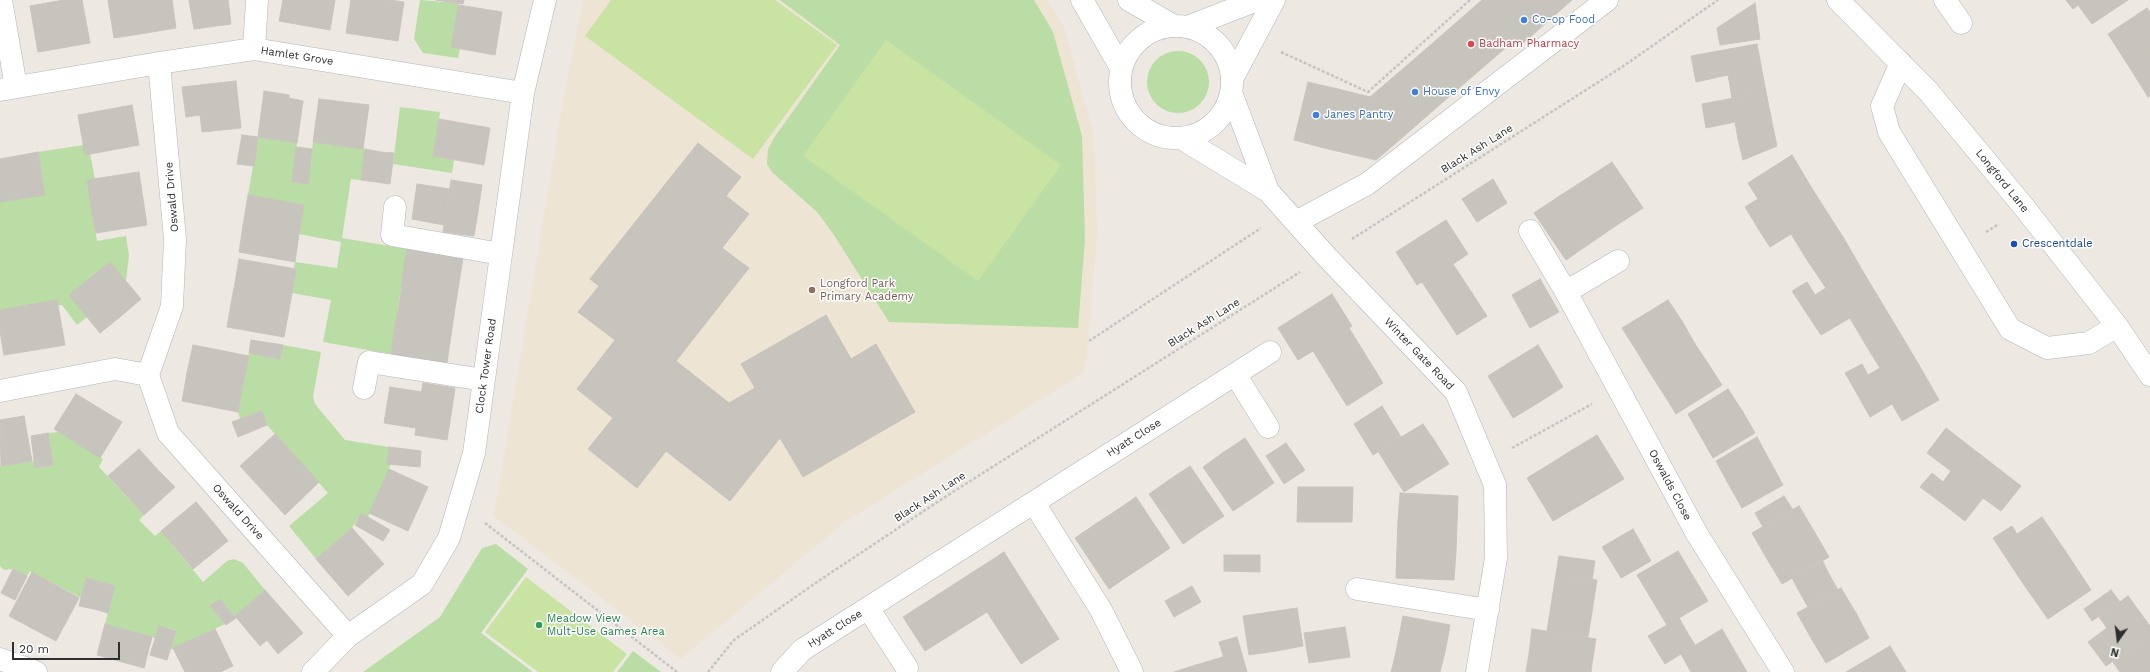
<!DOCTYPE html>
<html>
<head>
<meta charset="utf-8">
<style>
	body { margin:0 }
	#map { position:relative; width:2150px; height:672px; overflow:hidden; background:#ede8e2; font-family:"Work Sans",sans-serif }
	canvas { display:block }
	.north { position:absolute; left:2098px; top:620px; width:40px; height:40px; -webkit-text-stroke:3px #fff; paint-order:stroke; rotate:194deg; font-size:11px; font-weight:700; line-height:16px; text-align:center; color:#2e2e2e }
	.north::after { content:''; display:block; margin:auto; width:14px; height:18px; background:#2e2e2e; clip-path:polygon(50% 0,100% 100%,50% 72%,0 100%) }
	.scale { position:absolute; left:12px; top:642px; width:108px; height:18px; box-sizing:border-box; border:2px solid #2e2e2e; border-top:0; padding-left:5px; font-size:12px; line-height:14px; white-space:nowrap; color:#2e2e2e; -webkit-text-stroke:3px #fff; paint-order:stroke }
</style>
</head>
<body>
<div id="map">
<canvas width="2150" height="672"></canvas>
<div class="north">N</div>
<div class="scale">20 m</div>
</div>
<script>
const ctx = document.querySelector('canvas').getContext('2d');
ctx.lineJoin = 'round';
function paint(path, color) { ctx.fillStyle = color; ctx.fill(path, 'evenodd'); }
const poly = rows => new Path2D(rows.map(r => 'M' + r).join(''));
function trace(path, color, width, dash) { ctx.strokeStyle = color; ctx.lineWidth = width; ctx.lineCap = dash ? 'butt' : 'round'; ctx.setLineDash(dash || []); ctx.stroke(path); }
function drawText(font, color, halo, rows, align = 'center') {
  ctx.font = font + ' "Work Sans",sans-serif'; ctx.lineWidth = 3; ctx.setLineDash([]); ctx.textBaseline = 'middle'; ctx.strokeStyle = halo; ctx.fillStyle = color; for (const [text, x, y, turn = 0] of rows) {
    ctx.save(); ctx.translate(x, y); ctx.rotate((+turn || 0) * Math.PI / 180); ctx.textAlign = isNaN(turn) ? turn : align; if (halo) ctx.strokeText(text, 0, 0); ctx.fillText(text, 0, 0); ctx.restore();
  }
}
paint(poly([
	[583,0,1048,0,1064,27,1094,136,1097,238,1085,372,846,521,681,659,494,516,564,95]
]), '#ede4d4');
paint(poly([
	[420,0,458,3,451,47,460,48,458,58,423,53,414,39],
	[780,0,1034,0,1053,32,1082,136,1085,239,1078,328,889,322,832,232,817,212,772,172,767,164,768,149,774,138,840,45],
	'1147 82a31 31 0 1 1 62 0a31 31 0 1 1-62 0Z',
	[400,107,440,112,433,156,454,160,452,173,393,164],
	[258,137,297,143,292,181,307,184,313,142,365,149,361,180,351,179,342,238,407,249,391,354,323,342,331,300,292,293,296,269,294,268,295,262,337,268,341,242,299,234,304,205,248,195],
	[83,145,90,153,95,179,87,180,97,241,126,236,129,256,126,281,110,262,87,317,77,325,62,305,0,310,0,202,45,194,38,152],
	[283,345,321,352,313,397,315,404,345,440,389,447,387,463,391,464,368,517,361,513,352,528,316,559,289,526,328,493,275,434,267,425,262,411,240,419,238,412,249,353,280,359],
	[59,432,103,459,99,467,144,515,139,520,155,536,161,531,203,582,227,561,234,559,243,563,265,590,235,616,219,599,211,607,225,624,170,650,176,630,159,626,155,638,105,624,115,586,86,578,81,598,30,571,27,576,13,569,4,570,0,566,0,466,34,461,36,468,53,465,48,433],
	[496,544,528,569,481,633,533,672,363,672,440,617,482,548],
	[633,651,661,672,617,672]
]), '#badda5');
paint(poly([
	[611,0,775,0,837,45,753,159,585,36],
	[886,40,1061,165,978,281,803,156],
	[526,577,627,654,613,672,538,672,485,632]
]), '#c9e3a3');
const building = poly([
	[64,0,82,0,90,43,38,52,30,6,64,0],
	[108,0,141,0,146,33,114,38,108,0],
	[141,0,172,0,176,28,146,33,141,0],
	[189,0,228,0,231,24,194,29,189,0],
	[283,0,335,0,330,30,279,21,283,0],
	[351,0,390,0,404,2,398,41,346,33,351,0],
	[436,0,464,0,463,4,436,0],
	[1482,0,1572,0,1521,45,1482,0],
	[1482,0,1516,39,1459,88,1426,49,1482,0],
	[2066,0,2128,0,2092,24,2078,5,2073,9,2066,0],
	[1755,3,1760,39,1720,45,1717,28,1755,3],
	[458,5,502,12,495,55,451,47,458,5],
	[2147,8,2150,12,2150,51,2128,65,2108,34,2147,8],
	[1757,44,1766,92,1732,98,1728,75,1696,82,1691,56,1757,44],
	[1426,49,1459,88,1404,136,1370,97,1426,49],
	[2150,51,2150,96,2148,97,2128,65,2150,51],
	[236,81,241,128,202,132,200,115,186,117,182,87,236,81],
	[1308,82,1338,89,1324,148,1294,140,1308,82],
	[1338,89,1370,97,1404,136,1376,160,1324,148,1338,89],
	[264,91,289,95,289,98,303,101,297,143,258,137,264,91],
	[1766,92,1774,132,1738,139,1735,122,1706,128,1702,104,1766,92],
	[319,99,369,105,363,149,313,142,319,99],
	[132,105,139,145,112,150,105,110,132,105],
	[105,110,112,150,85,155,78,115,105,110],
	[439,119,490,128,484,165,433,156,439,119],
	[1774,132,1777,146,1743,160,1738,139,1774,132],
	[242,135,258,137,254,166,237,164,242,135],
	[698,143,741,177,726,196,749,214,722,248,749,268,676,361,729,403,755,388,741,364,826,315,851,359,876,344,915,412,803,477,780,438,730,501,666,451,637,488,588,449,613,418,577,389,615,340,578,312,599,286,590,279,698,143],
	[296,147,312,149,308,184,292,182,296,147],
	[365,149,380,152,376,182,361,180,365,149],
	[38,152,45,195,13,200,6,158,38,152],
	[380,152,394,153,390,184,376,182,380,152],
	[1792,155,1816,195,1759,230,1745,207,1758,199,1748,183,1792,155],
	[6,158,13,200,0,202,0,159,6,158],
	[1612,162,1643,208,1617,225,1586,179,1612,162],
	[139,172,143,199,91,207,87,180,139,172],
	[1493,179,1507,203,1477,222,1462,199,1493,179],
	[1586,179,1617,225,1592,242,1561,195,1586,179],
	[451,180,482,185,478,211,447,207,451,180],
	[417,184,450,189,444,225,412,219,417,184],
	[248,195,304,205,299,234,243,226,248,195],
	[1561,195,1592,242,1566,260,1534,213,1561,195],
	[1816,195,1843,237,1807,260,1791,234,1770,247,1759,230,1816,195],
	[143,199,147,225,96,233,91,207,143,199],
	[447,207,478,211,474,236,443,232,447,207],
	[1446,220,1468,254,1453,264,1487,316,1457,335,1422,282,1417,285,1396,252,1446,220],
	[243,226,299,234,295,262,239,252,243,226],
	[1843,237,1868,280,1809,317,1792,291,1807,282,1815,295,1826,288,1807,260,1843,237],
	[407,249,463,258,459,283,403,274,407,249],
	[239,259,296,269,292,293,235,283,239,259],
	[110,262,141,299,120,317,89,279,110,262],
	[403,274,459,283,455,308,400,300,403,274],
	[89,279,120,317,100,333,69,295,89,279],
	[1540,279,1559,312,1530,328,1512,295,1540,279],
	[1868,280,1894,323,1864,342,1850,318,1821,335,1809,317,1868,280],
	[235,283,292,293,288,315,231,304,235,283],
	[1332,294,1352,326,1349,328,1383,383,1347,406,1313,351,1298,360,1278,328,1332,294],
	[57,300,65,345,35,350,27,305,57,300],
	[400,300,455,308,451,335,395,326,400,300],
	[1668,300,1682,321,1636,350,1622,328,1668,300],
	[231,304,288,315,284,337,227,327,231,304],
	[27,305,35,350,4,355,0,331,0,310,27,305],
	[1682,321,1695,344,1650,373,1636,350,1682,321],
	[1894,323,1919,365,1860,399,1845,373,1862,364,1868,375,1880,368,1864,342,1894,323],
	[395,326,451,335,447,363,391,354,395,326],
	[251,340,283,345,280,359,249,353,251,340],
	[1695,344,1709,365,1663,393,1650,373,1695,344],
	[193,345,249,356,243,384,187,373,193,345],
	[1538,345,1563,387,1538,403,1512,361,1538,345],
	[1512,361,1538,403,1513,418,1488,376,1512,361],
	[1709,365,1722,385,1676,414,1663,393,1709,365],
	[1919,365,1939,400,1902,421,1892,404,1870,417,1860,399,1919,365],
	[187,373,243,384,238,412,182,401,187,373],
	[423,383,455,388,451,415,419,410,423,383],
	[390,387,422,392,416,428,384,423,390,387],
	[1728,389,1743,412,1701,437,1688,414,1728,389],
	[76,394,122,422,100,458,54,429,76,394],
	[1382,406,1401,437,1373,455,1354,424,1382,406],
	[419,410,451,415,447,440,415,435,419,410],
	[262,411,267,425,238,437,232,422,262,411],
	[1743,412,1755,433,1713,458,1701,437,1743,412],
	[24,416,32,461,1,466,0,420,24,416],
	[1423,424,1436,443,1391,472,1378,451,1423,424],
	[1946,428,1981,455,1943,504,1920,487,1932,473,1943,482,1951,471,1927,453,1946,428],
	[48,433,53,465,35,468,31,436,48,433],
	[275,434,298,459,263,491,240,466,275,434],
	[1597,435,1624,479,1599,494,1572,450,1597,435],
	[1757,437,1771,463,1729,485,1716,461,1757,437],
	[1245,438,1274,483,1254,497,1224,452,1245,438],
	[1286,443,1305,470,1284,484,1266,456,1286,443],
	[1436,443,1449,464,1404,492,1391,472,1436,443],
	[389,447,421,451,420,467,387,464,389,447],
	[139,449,157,469,127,496,108,476,139,449],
	[1572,450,1599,494,1577,507,1550,464,1572,450],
	[1224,452,1254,497,1233,511,1203,467,1224,452],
	[1981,455,2021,486,2001,511,1983,498,1965,521,1943,504,1981,455],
	[298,459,319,482,285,515,263,491,298,459],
	[1771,463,1783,485,1742,508,1729,485,1771,463],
	[1550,464,1577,507,1553,521,1527,478,1550,464],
	[1190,466,1224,516,1203,530,1169,480,1190,466],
	[157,469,175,487,144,515,127,496,157,469],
	[389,469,428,487,408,531,369,513,389,469],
	[1169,480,1203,530,1183,544,1149,494,1169,480],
	[1298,487,1353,487,1352,522,1297,522,1298,487],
	[1400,493,1458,496,1457,523,1398,521,1400,493],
	[1784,496,1793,510,1763,527,1755,513,1784,496],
	[1136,497,1170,548,1151,561,1117,510,1136,497],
	[196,502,213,522,178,551,161,531,196,502],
	[1799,506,1814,531,1767,559,1752,533,1799,506],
	[1117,510,1151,561,1131,574,1097,523,1117,510],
	[361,513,390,530,383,541,355,525,361,513],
	[2042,517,2066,552,2022,582,1993,538,2012,526,2017,534,2042,517],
	[1398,521,1457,523,1456,551,1397,548,1398,521],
	[213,522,228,541,193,569,178,551,213,522],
	[1097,523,1131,574,1109,589,1075,538,1097,523],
	[352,528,384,564,348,596,316,559,352,528],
	[1633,529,1642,545,1612,563,1602,547,1633,529],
	[1814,531,1829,557,1782,584,1767,559,1814,531],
	[1642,545,1651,561,1621,578,1612,563,1642,545],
	[1397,548,1456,551,1454,580,1396,578,1397,548],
	[1678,551,1693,576,1652,600,1637,575,1678,551],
	[1004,552,1059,639,1021,664,987,612,925,651,903,617,1004,552],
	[2066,552,2091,590,2048,619,2022,582,2066,552],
	[1224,555,1260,555,1260,572,1224,571,1224,555],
	[1559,556,1595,561,1592,580,1556,574,1559,556],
	[1822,560,1830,576,1800,593,1792,578,1822,560],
	[13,569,27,576,15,600,1,593,13,569],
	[32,572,79,598,56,641,9,616,32,572],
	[1556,574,1597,580,1588,637,1547,631,1556,574],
	[1693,576,1708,601,1667,625,1652,600,1693,576],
	[1830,576,1838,590,1808,607,1800,593,1830,576],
	[86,578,101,582,94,609,79,606,86,578],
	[101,582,115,586,108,613,94,609,101,582],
	[1192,586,1201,602,1174,617,1165,601,1192,586],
	[1841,588,1856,613,1811,638,1797,613,1841,588],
	[265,590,303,633,278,654,267,640,260,646,235,616,265,590],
	[2111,590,2120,602,2092,621,2084,609,2111,590],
	[2128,596,2150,626,2150,635,2106,666,2088,642,2107,628,2099,617,2128,596],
	[220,599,236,618,226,625,210,606,220,599],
	[1297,608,1303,646,1276,651,1270,612,1297,608],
	[1270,612,1276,651,1249,655,1243,616,1270,612],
	[1856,613,1869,638,1826,663,1811,638,1856,613],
	[1403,616,1450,625,1445,652,1398,642,1403,616],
	[1679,618,1687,632,1657,651,1648,636,1679,618],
	[105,624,152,637,144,668,97,655,105,624],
	[159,626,176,631,167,660,150,655,159,626],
	[1345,627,1350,657,1309,663,1304,633,1345,627],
	[215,629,233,666,220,672,185,672,173,648,215,629],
	[1532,629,1596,639,1592,664,1529,654,1532,629],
	[1722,629,1737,655,1707,672,1691,672,1681,654,1722,629],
	[1687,632,1695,645,1665,664,1657,651,1687,632],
	[2150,635,2150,672,2120,672,2113,662,2150,635],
	[1237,637,1247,672,1228,672,1219,642,1237,637],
	[1398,642,1445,652,1440,672,1426,672,1393,665,1398,642],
	[1890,646,1906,672,1846,672,1890,646],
	[1529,654,1592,664,1591,672,1526,672,1529,654],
	[1737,655,1747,672,1707,672,1737,655],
	[1223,657,1228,672,1198,672,1196,665,1223,657],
	[1196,665,1198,672,1174,672,1196,665],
	[1393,665,1426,672,1391,672,1393,665]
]);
paint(building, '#c7c3bd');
trace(building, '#c9c4bc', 1);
const minor = poly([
	[1,0,16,87],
	[1082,0,1121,68],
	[1129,0,1172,25],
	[1838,0,1928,91,2024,207,2117,326,2150,375],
	[1945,0,1961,23],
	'1120 82a56 56 0 1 1 112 0a56 56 0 1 1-112 0Z',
	[1190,26,1257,0],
	[254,49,257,0],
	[159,63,175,239,172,306,148,375,168,433,348,636],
	[1901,63,1882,106,1889,132,2010,329,2047,348,2089,343,2117,326],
	[1233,77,1274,0],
	[0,90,159,63,254,49,523,93],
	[1232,95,1268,191],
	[1181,138,1268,191,1326,256,1456,392,1495,485,1496,558,1477,672],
	[395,207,392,235,501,254],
	[1296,222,1367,184,1607,0],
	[1530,231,1566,292,1697,534,1783,672],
	[1566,292,1618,261],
	[1235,374,1268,427],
	[364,388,369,362,484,380],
	[0,391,115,369,148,375],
	[1034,503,1101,610,1132,672],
	[1357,589,1488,610],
	[868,608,907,668],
	[0,659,36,672],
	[313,672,348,636,422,584,449,538,474,453,523,93,545,0],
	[782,672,802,650,1270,352]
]);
trace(minor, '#b3b4bc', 23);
trace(poly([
	[1281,52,1368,92,1470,0],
	[1986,232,1999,224],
	[1352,239,1622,67,1718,0],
	[1089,341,1261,228],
	[1512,448,1592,404],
	[485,523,677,672],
	[708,672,734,640,817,582,945,497,1300,272]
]), '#c4c4c4', 2.5, [3, 2]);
trace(minor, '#fff', 22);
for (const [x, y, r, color] of [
	[1524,20,4,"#3f7fe0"],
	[1471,44,4,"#e0444e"],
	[1415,92,4,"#3f7fe0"],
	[1316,115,4,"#3f7fe0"],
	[2014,244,4,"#1a4fb4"],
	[812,290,4,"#8d6e63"],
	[539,625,4,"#2e9e5b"]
]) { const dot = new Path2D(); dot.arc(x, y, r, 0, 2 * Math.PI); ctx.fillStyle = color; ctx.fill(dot); trace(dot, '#fff', 1.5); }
drawText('11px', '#366cbe', '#fff', [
	["Co-op Food",1532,20],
	["House of Envy",1423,92],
	["Janes Pantry",1324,115]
], 'left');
drawText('11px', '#be3a42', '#fff', [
	["Badham Pharmacy",1479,44]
], 'left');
drawText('11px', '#2e2e2e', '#fff', [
	["Hamlet Grove",297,56,9],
	["Black Ash Lane",1477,149,-32],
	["Longford Lane",2002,181,51],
	["Oswald Drive",172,197,-95],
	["Black Ash Lane",1204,323,-32],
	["Winter Gate Road",1419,354,46],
	["Clock Tower Road",486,366,-82],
	["Hyatt Close",1134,438,-32],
	["Oswalds Close",1670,485,62],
	["Black Ash Lane",930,497,-33],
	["Oswald Drive",238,512,48],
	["Hyatt Close",835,629,-32]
]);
drawText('11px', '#164399', '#fff', [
	["Crescentdale",2022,244]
], 'left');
drawText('11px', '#785e54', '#fff', [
	["Longford Park",820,284],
	["Primary Academy",820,297]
], 'left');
drawText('11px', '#27864d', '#fff', [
	["Meadow View",547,619],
	["Mult-Use Games Area",547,632]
], 'left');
</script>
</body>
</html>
